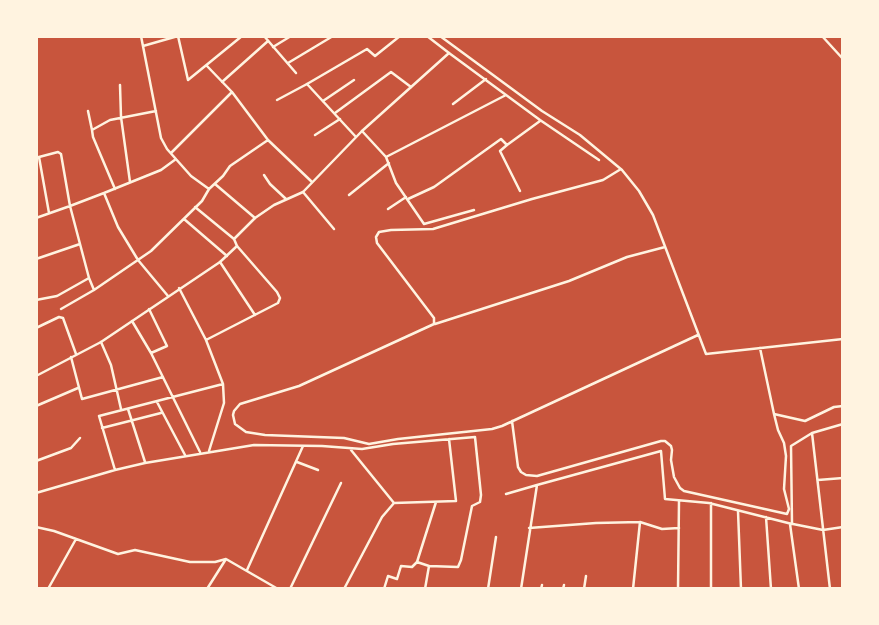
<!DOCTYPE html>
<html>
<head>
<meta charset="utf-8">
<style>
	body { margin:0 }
	#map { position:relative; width:879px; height:625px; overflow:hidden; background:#c8553d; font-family:Roboto,sans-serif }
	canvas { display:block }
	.frame { position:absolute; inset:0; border:38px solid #fff3e0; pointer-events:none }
</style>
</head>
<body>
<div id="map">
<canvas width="879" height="625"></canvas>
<div class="frame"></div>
</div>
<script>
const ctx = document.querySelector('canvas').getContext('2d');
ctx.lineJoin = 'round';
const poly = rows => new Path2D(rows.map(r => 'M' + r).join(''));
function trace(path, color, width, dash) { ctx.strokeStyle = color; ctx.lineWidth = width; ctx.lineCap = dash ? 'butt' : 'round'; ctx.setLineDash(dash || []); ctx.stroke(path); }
trace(poly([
	[141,36,161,138,167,149,191,176,209,189],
	[178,36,188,80,242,36],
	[440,36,542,111,580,135,622,170,639,191,653,215,706,354,843,339],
	[822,36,843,59],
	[143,46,178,36],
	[273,47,291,36],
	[449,53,540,120,599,160],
	[288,63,333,36],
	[207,66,232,92,268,140,312,182],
	[222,82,268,41],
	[307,84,367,49,375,56,400,36],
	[120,85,121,117,130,182],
	[323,101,354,80],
	[453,104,486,79],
	[88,111,92,130],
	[335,113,391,72,411,87],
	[362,131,386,157,396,183,424,224,474,210],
	[315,135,340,119],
	[507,145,500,151,520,191],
	[171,153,232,92],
	[39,157,58,152,61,154,70,206,104,193,118,227,138,260,168,296],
	[386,157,506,95],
	[36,158,39,157,49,213],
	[621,169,603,180,532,199,433,229,391,230,379,232,376,237,377,243,434,318,434,324,299,386,240,404,234,411,233,415,235,424,246,432,265,435,344,438,369,444,398,439,492,429,502,426,698,335],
	[264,175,270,184,286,199],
	[215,184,255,218],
	[115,189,93,137,92,130,110,120,156,111],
	[303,192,334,229],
	[104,193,161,170,176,159],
	[349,195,389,163],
	[408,199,434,187,501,139,507,145,540,121],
	[195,207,234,239],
	[388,209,406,197],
	[36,218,70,206,80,244],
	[184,219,227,256],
	[36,259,80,244,89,278],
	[220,262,255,315],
	[179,288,206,340,223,384,224,403,209,451],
	[36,300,57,296,89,278,94,290,151,251,202,201,209,189,223,176,230,166,268,140],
	[61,309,94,290],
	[149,309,167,346,151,353],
	[132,321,151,353,200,452],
	[435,324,569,281,627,257,665,247],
	[36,328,59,317,63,318,76,354],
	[206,340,278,303,280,298,277,292,237,246],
	[101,342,111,365,121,409],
	[71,357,82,399,163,377],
	[157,402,185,455],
	[36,406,78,388],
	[128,409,145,462],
	[774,414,805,421,834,407,843,406],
	[512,421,518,467,521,472,526,475,537,476,661,441,665,441,671,446,672,450,671,460,674,477,680,488,684,491,787,514,789,509,784,489,786,456,784,443,778,430,774,414,760,348],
	[102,428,161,413],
	[812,433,830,589],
	[351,450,394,503],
	[36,461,71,448,80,438],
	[297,462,318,470],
	[115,470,99,416,223,384],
	[818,480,843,478],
	[537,485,661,451,665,499,709,503,792,524,791,446,812,433,843,424],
	[36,493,115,470,145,463,254,445,322,446,362,449,393,444,475,437,481,495,480,502,472,506,461,560,458,567,429,566,425,589],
	[506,494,537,485,521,589],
	[711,503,711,589],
	[738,511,741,589],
	[766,517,771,589],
	[640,522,662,529,679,528],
	[790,524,799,589],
	[793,524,823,530,843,527],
	[36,527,54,531,118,554,135,550,190,562,215,562,226,559,278,589],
	[529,528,596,523,640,522,633,589],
	[417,562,429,566],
	[247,570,303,446],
	[48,589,76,539],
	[207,589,226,559],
	[290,589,341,483],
	[344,589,382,517,394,503,456,501,449,439],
	[384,589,388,576,397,579,401,566,412,567,417,562,436,502],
	[488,589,496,537],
	[541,589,542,585],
	[563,589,564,585],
	[584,589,586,576],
	[678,589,679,501]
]), '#fff3e0', 2.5);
trace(poly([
	[264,36,296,73],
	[277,100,307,84,356,137],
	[36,376,101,342,220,262,237,246,234,239,255,218,274,205,303,192,362,131,449,53,427,36]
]), '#fff3e0', 2.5);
</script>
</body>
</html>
